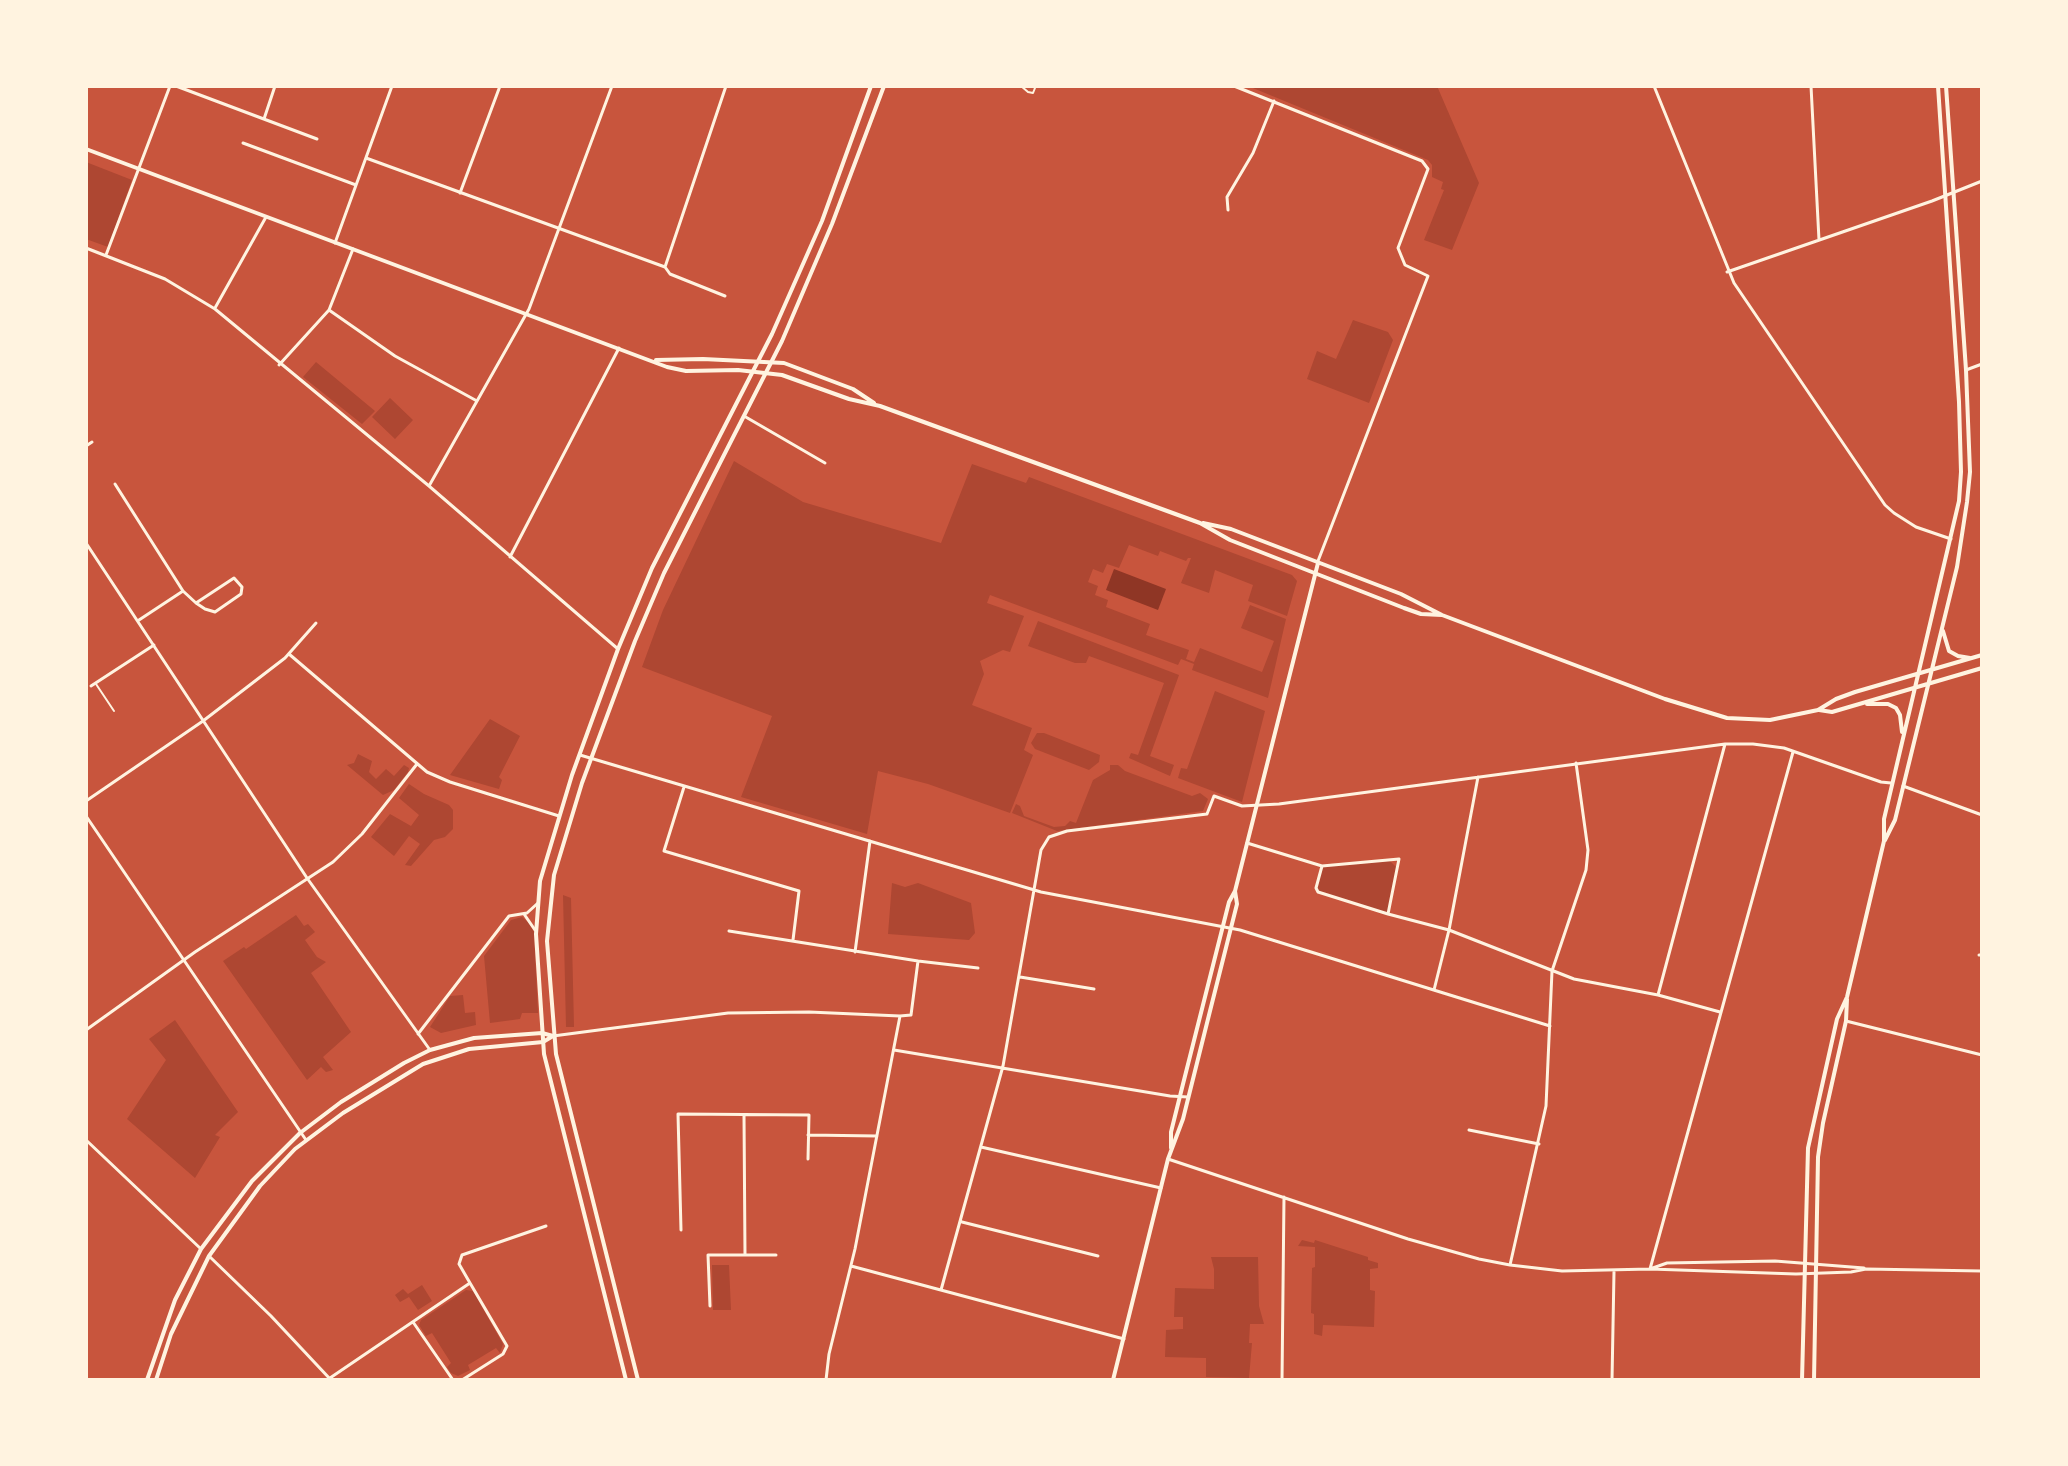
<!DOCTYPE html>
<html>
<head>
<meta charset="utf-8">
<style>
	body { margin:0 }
	#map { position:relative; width:2068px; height:1466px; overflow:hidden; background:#c8553d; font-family:"Nunito Sans",sans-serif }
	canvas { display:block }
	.frame { position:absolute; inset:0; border:88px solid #fff3e0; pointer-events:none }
</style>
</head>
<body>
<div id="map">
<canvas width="2068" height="1466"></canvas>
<div class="frame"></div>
</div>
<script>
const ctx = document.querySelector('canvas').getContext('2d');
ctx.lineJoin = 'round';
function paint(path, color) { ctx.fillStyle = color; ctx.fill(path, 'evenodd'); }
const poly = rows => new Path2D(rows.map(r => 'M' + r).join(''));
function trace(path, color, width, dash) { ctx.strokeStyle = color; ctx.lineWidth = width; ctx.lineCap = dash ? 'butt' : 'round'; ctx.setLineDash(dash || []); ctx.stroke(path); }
paint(poly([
	[1248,86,1437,86,1479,183,1452,250,1424,240,1444,190,1441,189,1443,182,1432,177,1432,165,1428,160],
	[86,162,132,180,108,247,86,239],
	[1353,320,1388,332,1393,340,1369,403,1307,379,1317,351,1336,359],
	[316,362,375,411,362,424,303,377],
	[390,398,413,420,395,439,372,417],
	[734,461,803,502,941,543,972,464,1026,483,1029,477,1292,575,1297,581,1287,616,1248,601,1253,585,1215,570,1209,593,1181,583,1191,558,1188,558,1186,561,1160,551,1158,556,1129,545,1119,568,1107,564,1103,573,1093,569,1088,582,1098,586,1095,595,1108,600,1106,607,1150,624,1146,635,1189,650,1186,659,1194,662,1200,648,1262,672,1274,641,1241,628,1250,605,1286,619,1268,698,1192,670,1194,664,1181,659,1178,665,990,595,987,603,1024,616,1010,652,1003,650,980,661,984,674,972,705,1032,728,1024,750,1033,755,1010,813,928,784,878,771,867,834,741,797,772,716,642,667,663,610],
	[1038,621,1179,675,1150,756,1174,765,1170,776,1129,758,1131,753,1138,755,1164,683,1089,656,1086,663,1075,663,1028,646],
	[1215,691,1265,711,1242,802,1178,778,1181,768,1187,769],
	[490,719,520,736,499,777,502,780,499,789,450,775],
	[1037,733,1044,733,1100,755,1099,762,1089,770,1035,749,1031,743],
	[358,754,372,761,369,772,376,779,386,769,394,776,404,765,409,768,408,772,394,790,383,795,347,765,354,763],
	[1110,765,1118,765,1125,771,1192,796,1200,793,1208,799,1203,811,1057,831,1012,813,1016,804,1020,806,1024,816,1054,827,1065,826,1070,821,1076,823,1093,780,1110,770],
	[409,784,424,794,449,805,453,810,453,829,445,837,434,840,411,866,405,865,420,844,409,836,394,856,371,837,390,814,411,826,419,815,399,798],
	[1389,860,1397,868,1388,914,1317,891,1322,866],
	[892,883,905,887,918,883,971,903,975,933,969,940,888,934],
	[563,895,571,898,574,1027,566,1027],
	[296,915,304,926,308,924,315,932,305,940,317,957,326,962,311,973,351,1032,323,1057,333,1070,326,1072,321,1067,307,1080,223,961,244,947,246,949],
	[522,917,529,923,534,932,538,1013,522,1013,520,1019,490,1023,484,956,511,920],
	[463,995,465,1013,475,1012,476,1025,441,1033,430,1027,450,996],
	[175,1020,238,1112,215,1135,220,1137,195,1178,127,1119,166,1060,149,1039],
	[1302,1240,1314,1243,1315,1240,1368,1257,1368,1260,1378,1263,1378,1268,1370,1269,1370,1290,1375,1291,1374,1327,1323,1325,1322,1336,1314,1334,1314,1314,1311,1313,1312,1268,1315,1267,1315,1247,1298,1246],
	[1211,1257,1258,1257,1259,1306,1264,1324,1250,1324,1249,1343,1252,1343,1249,1378,1206,1377,1206,1358,1165,1357,1166,1330,1183,1329,1183,1317,1174,1317,1175,1288,1214,1289,1214,1269],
	[712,1265,729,1265,731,1310,713,1310],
	[422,1285,432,1301,418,1310,409,1297,400,1302,395,1295,403,1289,408,1294],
	[466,1290,473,1291,503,1344,500,1353,496,1348,468,1365,470,1370,458,1376,451,1373,447,1367,451,1363,432,1333,426,1336,419,1325,421,1320]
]), '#ae4732');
paint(poly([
	[1114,569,1166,589,1158,610,1106,590]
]), '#8f3625');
trace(poly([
	[1021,86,1028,92,1033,93,1035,88,1032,86],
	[96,684,114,711]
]), '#fff3e0', 2);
trace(poly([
	[176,86,317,139],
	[1234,86,1422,161,1428,169,1398,248,1405,265,1428,276,1318,561],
	[1654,86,1734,283,1885,505,1894,513,1916,527,1951,539],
	[1811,86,1819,240],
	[264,119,275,86],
	[243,143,356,185],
	[366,158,665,267,670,274,725,296],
	[460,193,500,86],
	[1228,210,1227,197,1253,153,1274,101],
	[335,243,392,86],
	[86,248,165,279,215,309,429,486,618,649],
	[106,255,170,86],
	[665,267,726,86],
	[1727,272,1932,201,1982,181],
	[215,308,266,217],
	[329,310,395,356,477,401],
	[279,365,329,310,353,249],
	[1966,370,1982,364],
	[744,416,825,463],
	[86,446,92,442],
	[115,484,183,591,139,620],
	[429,486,529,309,612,86],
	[86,543,307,878,430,1050],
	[510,557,619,348],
	[183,591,196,603,205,609,215,612,241,594,242,587,234,578,196,603],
	[289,654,427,772,450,782,559,816],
	[91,686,154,645],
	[580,755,1041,892,1240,930,1550,1026],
	[1903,786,1982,815],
	[684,787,664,851,799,891,793,940],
	[86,801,203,721,285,658,316,623],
	[86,816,306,1140],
	[1247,843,1322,866,1399,859,1388,914,1318,892,1316,888,1322,866],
	[524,914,535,930],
	[1388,914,1449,930,1574,979,1658,995,1720,1012],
	[729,931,918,961],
	[855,952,870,841],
	[1979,955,1982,955],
	[1020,977,1094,989],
	[1434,990,1449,930,1478,777],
	[1658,995,1725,744],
	[1846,1021,1982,1055],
	[86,1030,195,952,333,862,362,834,417,764],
	[418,1034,509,916,527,913,538,903],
	[553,1036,728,1013,809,1012,900,1016],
	[894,1050,1170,1096,1188,1097],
	[744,1115,745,1255],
	[1469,1130,1539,1144],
	[808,1135,877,1136],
	[86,1140,201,1249],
	[981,1147,1161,1188],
	[1168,1159,1408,1239,1479,1259,1510,1265,1562,1271,1650,1269,1796,1274,1851,1272,1866,1269,1982,1271],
	[962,1222,1098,1256],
	[681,1230,678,1114,809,1115,808,1159],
	[209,1256,271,1316,331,1380],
	[1510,1265,1546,1106,1552,971,1586,870,1588,850,1576,763],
	[851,1266,1124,1339],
	[1650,1269,1793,752],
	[1650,1269,1667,1263,1775,1261,1864,1268],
	[941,1290,1003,1066,1041,850,1049,837,1067,831,1207,814,1214,796,1242,806,1279,804,1725,744,1753,744,1784,748,1881,782,1891,783],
	[710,1306,708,1255,776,1255],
	[413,1322,453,1380],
	[330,1378,470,1283,459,1264,462,1255,546,1226],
	[462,1380,503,1354,507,1346,470,1283],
	[826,1380,829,1354,855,1249,900,1016,911,1015,918,961,978,968],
	[1282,1380,1284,1197],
	[1612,1380,1614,1272]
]), '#fff3e0', 3);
trace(poly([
	[86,149,667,367,686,371,738,370,782,375,849,399,880,406,1200,523,1230,540,1404,608,1421,614,1442,615],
	[656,360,703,359,784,363,853,389,874,403],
	[1203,523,1231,529,1401,594,1442,615,1665,699,1727,718,1770,720,1818,710,1836,699,1855,692,1982,655],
	[1943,631,1949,651,1958,656,1970,658],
	[1867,704,1888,704,1896,708,1900,715,1902,732],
	[1819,710,1832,712,1982,668],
	[1885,840,1895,820,1957,567,1967,502,1970,472,1966,370,1946,86],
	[1171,1148,1171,1132,1183,1084,1229,902,1235,891,1318,563],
	[147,1380,175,1300,201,1249,252,1181,300,1133,341,1102,404,1063,430,1050,474,1038,542,1033,553,1036],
	[156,1380,171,1334,209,1256,260,1186,295,1149,343,1113,423,1064,469,1049,543,1042,553,1036],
	[1113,1380,1168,1159,1183,1119,1210,1011,1237,904,1235,891],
	[1802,1380,1808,1148,1837,1019,1847,997,1870,900,1884,841,1884,819,1959,501,1961,472,1959,402,1938,86],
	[1814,1380,1818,1157,1823,1123,1846,1021,1847,999]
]), '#fff3e0', 4);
trace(poly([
	[626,1380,544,1054,536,934,540,881,572,775,618,649,652,568,772,334,822,221,871,86],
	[638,1380,556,1054,547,941,554,875,582,783,635,641,664,573,782,341,832,224,884,86]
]), '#fff3e0', 4);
</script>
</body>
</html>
